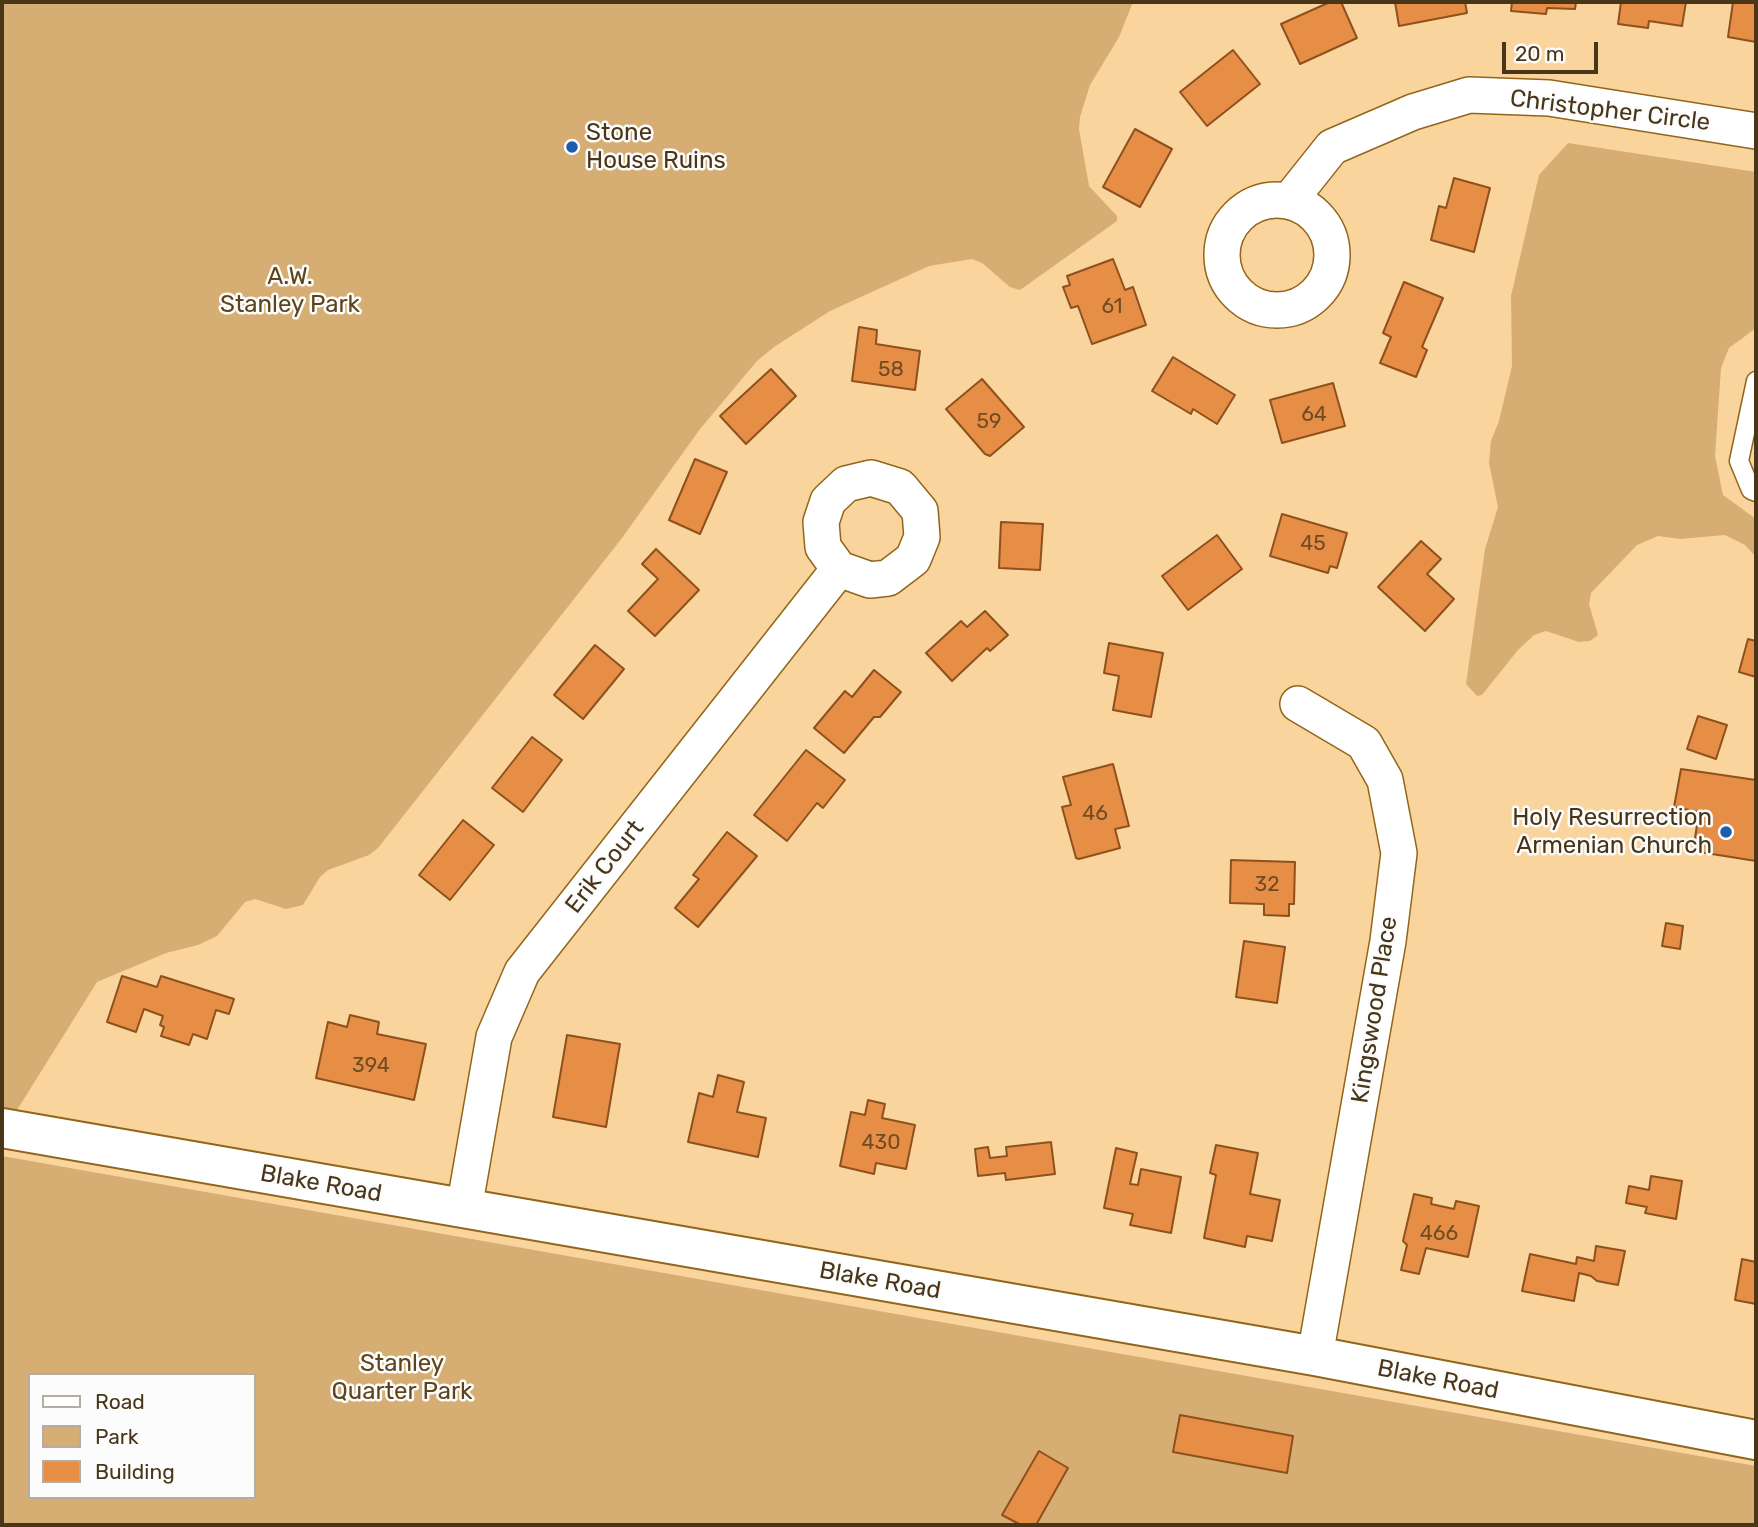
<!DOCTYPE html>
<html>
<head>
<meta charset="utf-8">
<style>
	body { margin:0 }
	#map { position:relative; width:1758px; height:1527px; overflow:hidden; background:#fad49d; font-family:Rubik,sans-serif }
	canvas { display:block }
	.frame { position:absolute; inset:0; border:4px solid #493618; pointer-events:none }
	.legend { position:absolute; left:28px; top:1373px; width:228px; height:126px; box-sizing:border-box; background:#fcfcfc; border:2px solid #b4ada1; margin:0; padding:9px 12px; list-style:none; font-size:21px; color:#493618 }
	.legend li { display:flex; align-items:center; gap:14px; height:35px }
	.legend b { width:35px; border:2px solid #b4ada1 }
	.scale { position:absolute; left:1502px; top:42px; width:96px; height:32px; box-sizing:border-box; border:4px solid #493618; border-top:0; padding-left:9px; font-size:21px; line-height:24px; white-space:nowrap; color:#493618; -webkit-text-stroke:5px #fcfcfc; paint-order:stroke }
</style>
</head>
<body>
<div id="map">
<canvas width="1758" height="1527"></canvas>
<div class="frame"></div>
<ul class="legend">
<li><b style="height:9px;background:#fff"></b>Road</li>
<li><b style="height:19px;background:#d6ae73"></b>Park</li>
<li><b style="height:19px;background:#e68d46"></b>Building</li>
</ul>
<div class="scale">20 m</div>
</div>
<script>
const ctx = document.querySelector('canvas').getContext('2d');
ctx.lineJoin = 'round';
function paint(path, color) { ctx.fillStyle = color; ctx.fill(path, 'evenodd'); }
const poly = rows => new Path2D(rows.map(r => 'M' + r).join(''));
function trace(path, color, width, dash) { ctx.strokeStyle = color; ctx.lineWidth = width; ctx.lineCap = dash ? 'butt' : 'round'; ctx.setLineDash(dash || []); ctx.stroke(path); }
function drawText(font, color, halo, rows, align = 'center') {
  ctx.font = font + ' Rubik,sans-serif'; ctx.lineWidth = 5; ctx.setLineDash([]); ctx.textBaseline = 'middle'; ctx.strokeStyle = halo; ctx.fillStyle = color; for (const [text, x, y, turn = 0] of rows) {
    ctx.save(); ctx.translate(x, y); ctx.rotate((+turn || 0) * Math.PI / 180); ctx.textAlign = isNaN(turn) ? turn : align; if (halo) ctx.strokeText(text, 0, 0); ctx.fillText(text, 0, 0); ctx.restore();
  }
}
paint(poly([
	[2,2,1133,2,1119,37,1090,85,1080,117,1079,129,1089,186,1117,216,1117,221,1020,290,1010,287,982,263,972,259,929,266,830,311,774,347,757,361,700,429,622,538,378,848,369,855,328,870,320,877,303,905,286,909,255,899,245,902,217,936,198,945,166,953,97,982,2,1134],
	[1568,143,1756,172,1756,328,1729,348,1721,368,1715,456,1723,495,1756,519,1756,557,1745,545,1725,535,1680,539,1658,536,1637,545,1591,593,1589,604,1598,635,1590,641,1579,642,1546,631,1534,635,1518,650,1482,695,1477,696,1466,684,1485,549,1498,507,1489,463,1491,441,1499,421,1512,366,1511,296,1539,175],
	[2,1156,1756,1466,1756,1525,2,1525],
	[30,1375,254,1375,254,1497,30,1497]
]), '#d6ae73');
const building = poly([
	[1330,2,1341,2,1357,38,1300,64,1281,24,1330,2],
	[1395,2,1465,2,1467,13,1399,26,1395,2],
	[1512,2,1576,2,1575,9,1547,8,1546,14,1511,11,1512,2],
	[1621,2,1686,2,1682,26,1649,21,1648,28,1618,24,1621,2],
	[1733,2,1756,2,1756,42,1728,37,1733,2],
	[1233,50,1260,84,1207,126,1180,92,1233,50],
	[1135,129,1172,149,1140,207,1103,187,1135,129],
	[1454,178,1490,188,1474,252,1431,240,1439,206,1446,208,1454,178],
	[1113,259,1125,290,1133,287,1146,325,1092,344,1078,306,1071,308,1063,287,1070,285,1067,276,1113,259],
	[1404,282,1443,298,1422,347,1427,350,1416,377,1380,363,1391,337,1383,333,1404,282],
	[859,327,877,330,876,344,920,351,915,390,852,381,859,327],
	[1173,357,1235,395,1217,424,1193,409,1191,414,1152,391,1173,357],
	[771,369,796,396,746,444,720,416,771,369],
	[982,379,1024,427,990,456,985,454,946,409,982,379],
	[1333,383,1345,426,1282,443,1270,400,1333,383],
	[695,459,727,472,700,534,669,520,695,459],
	[1282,514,1347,533,1337,568,1330,566,1328,573,1270,556,1282,514],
	[1001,522,1043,524,1040,570,999,568,1001,522],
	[1217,535,1242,569,1188,610,1162,576,1217,535],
	[1421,541,1441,559,1427,574,1454,599,1425,631,1378,587,1421,541],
	[656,549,699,590,655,636,628,611,658,579,642,564,656,549],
	[985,611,1008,635,990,651,987,648,952,681,926,653,961,621,967,627,985,611],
	[1748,639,1756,641,1756,677,1739,672,1748,639],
	[1109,643,1163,653,1151,717,1113,710,1119,676,1104,673,1109,643],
	[595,645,624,669,583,719,554,695,595,645],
	[874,670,901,692,880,717,874,717,844,753,814,728,845,691,852,697,874,670],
	[1698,716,1727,725,1716,759,1687,749,1698,716],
	[532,737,562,760,523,812,492,788,532,737],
	[806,750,845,780,823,808,817,803,787,841,754,815,806,750],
	[1113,764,1129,826,1115,829,1120,848,1079,859,1076,858,1062,807,1071,805,1063,777,1113,764],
	[1681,769,1756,780,1756,861,1693,851,1699,812,1674,807,1681,769],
	[463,820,494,845,450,900,419,875,463,820],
	[727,832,757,856,698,927,675,908,699,879,693,875,727,832],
	[1231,860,1295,862,1294,904,1289,904,1289,916,1264,915,1264,904,1230,903,1231,860],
	[1666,923,1683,926,1680,949,1662,946,1666,923],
	[1244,941,1285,947,1277,1003,1236,997,1244,941],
	[122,976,157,987,161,976,234,999,229,1014,216,1010,207,1039,193,1034,189,1045,161,1036,164,1027,160,1025,163,1016,144,1009,136,1032,107,1022,122,976],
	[350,1015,379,1022,377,1034,426,1044,414,1100,316,1078,328,1022,347,1027,350,1015],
	[567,1035,620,1044,606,1127,553,1117,567,1035],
	[718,1075,744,1082,737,1112,766,1118,758,1157,688,1142,699,1093,713,1097,718,1075],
	[868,1100,885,1104,882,1118,915,1125,906,1169,876,1163,874,1174,840,1166,851,1112,865,1115,868,1100],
	[1051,1142,1055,1174,1006,1180,1005,1173,978,1176,975,1149,988,1147,990,1158,1007,1156,1006,1147,1051,1142],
	[1216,1145,1258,1153,1250,1194,1280,1200,1272,1241,1247,1236,1245,1247,1204,1238,1216,1175,1210,1173,1216,1145],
	[1116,1148,1137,1153,1130,1184,1138,1185,1141,1169,1181,1177,1171,1233,1130,1225,1133,1214,1104,1208,1116,1148],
	[1651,1176,1682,1181,1676,1219,1645,1213,1647,1207,1626,1203,1629,1186,1649,1190,1651,1176],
	[1414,1194,1432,1198,1431,1204,1454,1209,1456,1201,1479,1206,1468,1257,1426,1248,1419,1274,1401,1270,1407,1245,1403,1241,1414,1194],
	[1596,1246,1625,1251,1618,1285,1597,1281,1591,1276,1579,1273,1574,1301,1522,1291,1530,1254,1576,1264,1577,1257,1594,1261,1596,1246],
	[1742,1259,1756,1262,1756,1304,1735,1300,1742,1259],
	[1180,1415,1293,1436,1287,1473,1173,1452,1180,1415],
	[1039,1451,1068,1468,1036,1525,1021,1525,1002,1515,1039,1451]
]);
paint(building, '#e68d46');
trace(building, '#8e511e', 2);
const service = poly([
	[1756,381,1739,461,1751,490,1756,492]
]);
const minor = poly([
	'1222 255a55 55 0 1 1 110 0a55 55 0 1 1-110 0Z',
	[1289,201,1332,147,1413,112,1469,95,1549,98,1756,131],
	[1298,704,1364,743,1385,780,1399,853,1388,941,1315,1356],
	[464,1209,494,1037,522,972,839,569,870,580,888,578,913,559,922,537,920,511,900,487,871,478,846,484,828,501,821,522,823,547,839,569]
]);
const tertiary = poly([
	[2,1128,1315,1356,1756,1440]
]);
trace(service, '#91661a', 21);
trace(minor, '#91661a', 38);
trace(tertiary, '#91661a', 42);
trace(service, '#fff', 18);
trace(minor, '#fff', 35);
trace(tertiary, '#fff', 38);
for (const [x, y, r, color] of [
	[572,147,7,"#1d5bac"],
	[1726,832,7,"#1d5bac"]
]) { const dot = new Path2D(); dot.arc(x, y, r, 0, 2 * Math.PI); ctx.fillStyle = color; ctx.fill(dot); trace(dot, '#fcfcfc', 2.5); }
drawText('21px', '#704c24', null, [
	["61",1112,307],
	["58",891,370],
	["64",1314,415],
	["59",989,422],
	["45",1313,544],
	["46",1095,814],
	["32",1267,885],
	["394",371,1066],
	["430",881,1143],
	["466",1439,1234]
]);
drawText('24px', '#493618', '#fcfcfc', [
	["Christopher Circle",1610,111,7],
	["Erik Court",605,867,-52],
	["Kingswood Place",1375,1010,-81],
	["Blake Road",321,1184,10],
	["Blake Road",880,1281,10],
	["Blake Road",1438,1380,11]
]);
drawText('24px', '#493618', '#fcfcfc', [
	["Stone",586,133],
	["House Ruins",586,161],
	["Holy Resurrection",1712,818,"right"],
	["Armenian Church",1712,846,"right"]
], 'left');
drawText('24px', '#5d441a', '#fcfcfc', [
	["A.W.",290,277],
	["Stanley Park",290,305],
	["Stanley",402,1364],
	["Quarter Park",402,1392]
]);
</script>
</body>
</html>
